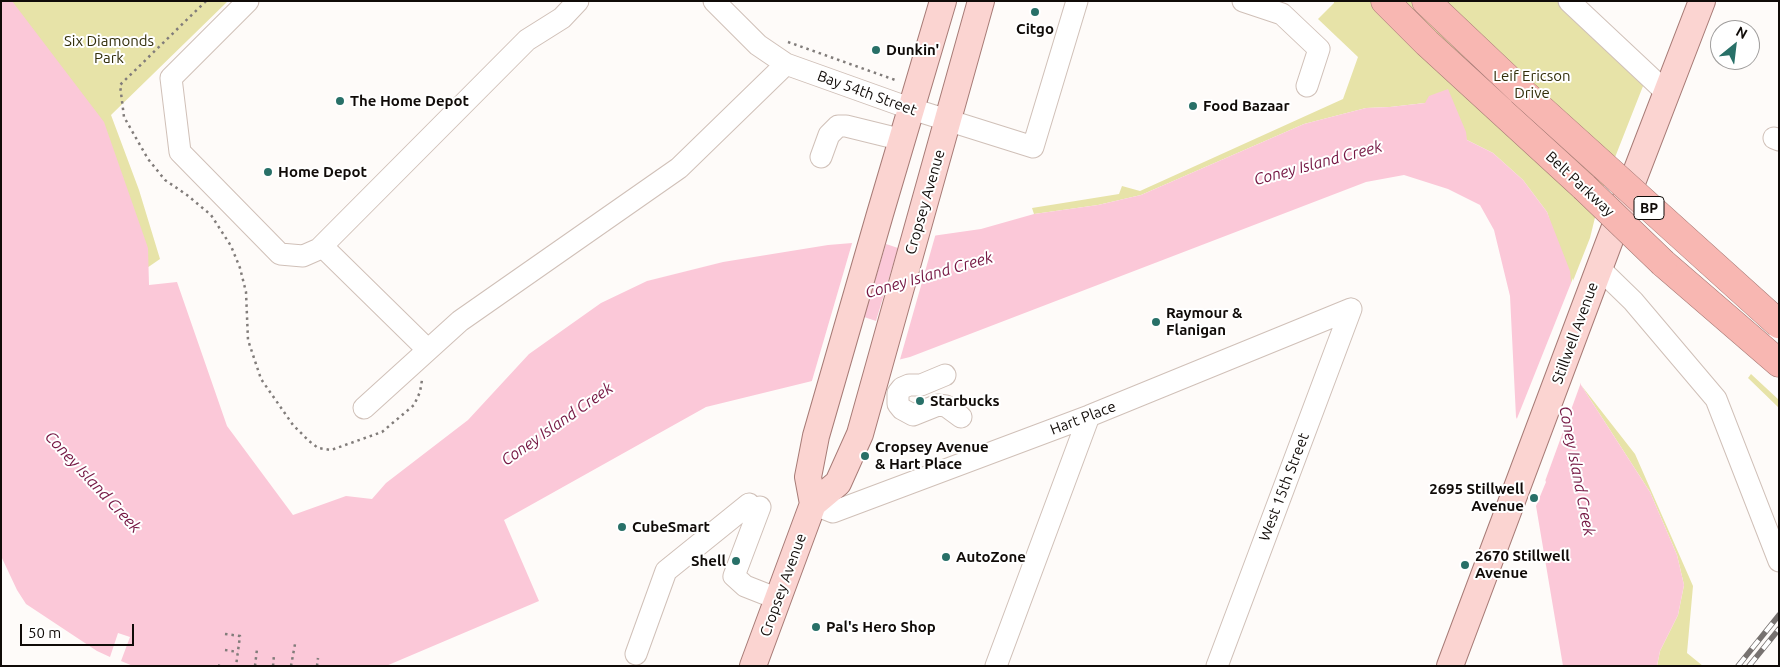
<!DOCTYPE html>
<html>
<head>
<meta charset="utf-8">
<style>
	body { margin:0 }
	#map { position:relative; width:1780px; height:667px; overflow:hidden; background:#fefbf9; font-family:Ubuntu,sans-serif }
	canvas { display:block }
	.frame { position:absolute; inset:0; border:2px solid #100b08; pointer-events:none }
	.north { position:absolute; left:1710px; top:20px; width:50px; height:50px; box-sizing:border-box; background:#fff; border:1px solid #9f9d9c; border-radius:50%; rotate:29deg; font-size:14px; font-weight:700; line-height:20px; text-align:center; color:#100b08 }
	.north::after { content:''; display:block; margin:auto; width:18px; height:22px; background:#287068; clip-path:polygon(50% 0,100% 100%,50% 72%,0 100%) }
	.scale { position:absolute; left:20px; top:624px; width:114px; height:22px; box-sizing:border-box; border:2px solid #100b08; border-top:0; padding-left:6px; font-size:15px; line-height:18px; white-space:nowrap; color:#100b08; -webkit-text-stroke:4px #fff; paint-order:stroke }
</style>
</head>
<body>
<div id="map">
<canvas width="1780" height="667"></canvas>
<div class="frame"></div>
<div class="north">N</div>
<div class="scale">50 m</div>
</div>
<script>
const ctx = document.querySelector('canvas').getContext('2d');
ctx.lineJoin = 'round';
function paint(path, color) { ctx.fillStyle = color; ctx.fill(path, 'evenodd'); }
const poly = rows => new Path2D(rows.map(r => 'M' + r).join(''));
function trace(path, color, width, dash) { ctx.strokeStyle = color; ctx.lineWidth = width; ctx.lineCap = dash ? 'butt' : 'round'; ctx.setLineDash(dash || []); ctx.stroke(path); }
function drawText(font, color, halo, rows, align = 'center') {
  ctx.font = font + ' Ubuntu,sans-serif'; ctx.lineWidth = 4; ctx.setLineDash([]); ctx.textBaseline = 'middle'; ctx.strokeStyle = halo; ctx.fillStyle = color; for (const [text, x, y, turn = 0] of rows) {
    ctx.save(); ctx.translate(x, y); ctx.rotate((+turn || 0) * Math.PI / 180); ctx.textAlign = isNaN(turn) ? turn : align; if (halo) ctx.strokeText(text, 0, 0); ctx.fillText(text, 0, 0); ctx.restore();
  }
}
paint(poly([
	[1,1,228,1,111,115,139,190,160,259,144,270],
	[1334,1,1557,1,1645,81,1601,193,1590,238,1571,286,1547,212,1523,180,1493,153,1467,140,1425,103,1390,107,1366,108,1304,124,1141,195,1098,205,1034,214,1032,208,1119,194,1122,186,1140,191,1343,99,1358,57,1318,19,1334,3],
	[1751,374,1779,400,1779,408,1748,378],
	[1581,385,1635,454,1693,586,1687,653,1703,666,1657,666,1660,651,1678,615,1684,585,1677,555,1650,492]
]), '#e7e3a8');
paint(poly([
	[1,1,12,1,104,122,148,248,149,285,177,282,227,426,293,515,346,496,372,499,386,483,468,420,529,354,601,303,647,281,723,262,828,245,925,237,981,229,1034,214,1098,205,1141,195,1304,124,1366,108,1390,107,1425,103,1429,96,1448,89,1466,132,1467,140,1493,153,1523,180,1547,212,1570,271,1581,385,1650,492,1677,555,1684,585,1678,615,1660,651,1657,666,1563,666,1536,506,1546,482,1516,417,1510,296,1494,230,1480,205,1448,189,1404,175,1366,182,910,357,706,407,504,520,539,601,386,666,133,666,121,661,130,637,118,633,110,657,97,651,26,604,17,590,1,556]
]), '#fbc8d8');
paint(poly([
	[936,233,899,363,811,384,853,240],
	[886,244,898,248,876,321,864,317],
	[1573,278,1583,377,1544,484,1516,421]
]), '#fefbf9');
const minor = poly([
	[248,1,171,78,180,152,280,254,303,256,319,249,527,40,562,18,578,1],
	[714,1,758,45,786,64,912,109,1033,147,1077,1],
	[1243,1,1282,14,1319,49,1307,86],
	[1569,1,1667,93],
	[1774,138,1779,140],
	[821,157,829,135,838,126,846,126,903,140],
	[322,246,428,350],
	[1599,268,1633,301,1716,399,1779,561],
	[945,375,921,385,909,385,902,388,898,393,898,404,902,409,913,415,938,405,946,406,961,417],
	[364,408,460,321,679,168,786,64],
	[813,504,833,512,1089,416,1351,309],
	[760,507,734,576,745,586,778,599],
	[636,654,666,571,749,504],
	[996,666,1089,416],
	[1217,666,1351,309]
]);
const major = poly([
	[813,504,838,483,860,434,981,1],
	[753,666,813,504,808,477,816,436,880,214,943,1],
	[1450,666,1608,245,1702,1]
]);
const highway = poly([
	[1385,1,1427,43,1584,187],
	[1426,1,1521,91],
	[1663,263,1779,363]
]);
trace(minor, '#d0c0b8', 23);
trace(major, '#a77b76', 28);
trace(highway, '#a77b76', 29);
trace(poly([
	[206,1,120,85,124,117,148,159,165,180,187,195,211,215,231,246,240,268,246,292,248,340,261,379,293,425,309,441,318,448,331,450,382,432,414,405,420,392,422,380],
	[788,42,898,81],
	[225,634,240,636,236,666],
	[225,650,238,652],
	[218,665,220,666],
	[255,666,257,649],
	[273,666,274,655],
	[291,666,295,644],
	[317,666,318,658]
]), '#817c7a', 2.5, [2.5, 4]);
trace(minor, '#fff', 21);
trace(major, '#fbd4d1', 26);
trace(highway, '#f8b7b2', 28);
const rail = poly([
	[1738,666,1779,615],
	[1749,666,1779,629]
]);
trace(rail, '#777270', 5.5);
trace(rail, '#fff', 4, [11]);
const highwayBridge = poly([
	[1521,91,1779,324],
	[1584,187,1663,263]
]);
trace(highwayBridge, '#a77b76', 29, []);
trace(highwayBridge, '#f8b7b2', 28);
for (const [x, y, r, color] of [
	[1035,12,5,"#287068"],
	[876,50,5,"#287068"],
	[340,101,5,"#287068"],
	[1193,106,5,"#287068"],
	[268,172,5,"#287068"],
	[1156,322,5,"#287068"],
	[920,401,5,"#287068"],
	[865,456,5,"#287068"],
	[1534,498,5,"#287068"],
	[622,527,5,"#287068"],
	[946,557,5,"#287068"],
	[736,561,5,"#287068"],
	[1465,565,5,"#287068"],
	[816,627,5,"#287068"]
]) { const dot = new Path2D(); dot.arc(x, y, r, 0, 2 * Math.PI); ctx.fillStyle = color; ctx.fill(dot); trace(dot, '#fff', 2); }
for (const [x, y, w] of [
	[1649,208,30]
]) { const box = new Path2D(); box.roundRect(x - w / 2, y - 11.5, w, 23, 4); ctx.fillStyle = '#fff'; ctx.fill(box); trace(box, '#100b08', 1); }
drawText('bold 14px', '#100b08', null, [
	["BP",1649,208]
]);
drawText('bold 15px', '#100b08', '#fff', [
	["Citgo",1035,29,"center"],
	["Dunkin'",886,50],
	["The Home Depot",350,101],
	["Food Bazaar",1203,106],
	["Home Depot",278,172],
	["Raymour &",1166,313],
	["Flanigan",1166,330],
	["Starbucks",930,401],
	["Cropsey Avenue",875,447],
	["& Hart Place",875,464],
	["2695 Stillwell",1524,489,"right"],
	["Avenue",1524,506,"right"],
	["CubeSmart",632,527],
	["2670 Stillwell",1475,556],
	["Avenue",1475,573],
	["AutoZone",956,557],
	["Shell",726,561,"right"],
	["Pal's Hero Shop",826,627]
], 'left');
drawText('15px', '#322e0a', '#fff', [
	["Six Diamonds",109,41],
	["Park",109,58],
	["Leif Ericson",1532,76],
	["Drive",1532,93]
]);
drawText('15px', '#100b08', '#fff', [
	["Bay 54th Street",867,93,20],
	["Belt Parkway",1580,184,43],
	["Cropsey Avenue",925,202,-74],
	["Stillwell Avenue",1575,333,-70],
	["Hart Place",1083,418,-21],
	["West 15th Street",1284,487,-69],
	["Cropsey Avenue",783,585,-70]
]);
drawText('italic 16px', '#751743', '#fff', [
	["Coney Island Creek",1318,163,-15],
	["Coney Island Creek",929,275,-16],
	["Coney Island Creek",557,424,-35],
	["Coney Island Creek",1577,471,79],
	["Coney Island Creek",93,482,47]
]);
</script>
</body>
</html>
